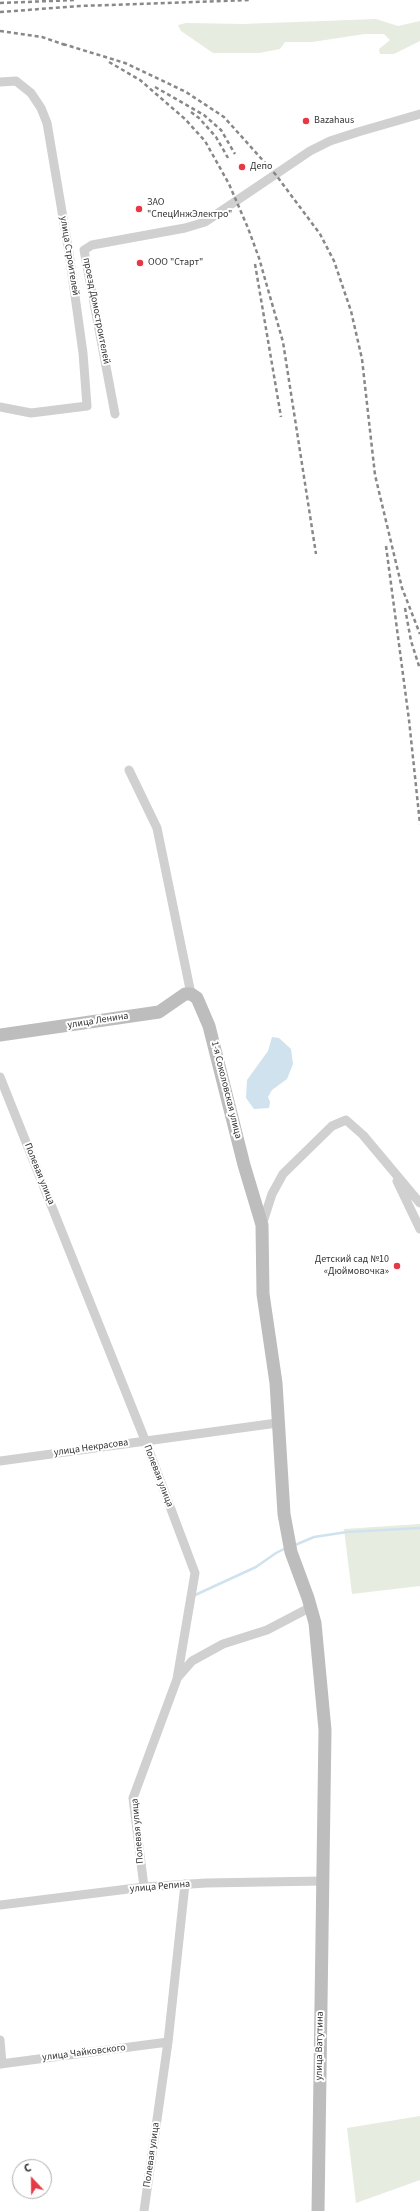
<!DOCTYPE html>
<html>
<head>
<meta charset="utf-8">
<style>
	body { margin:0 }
	#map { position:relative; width:420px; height:2211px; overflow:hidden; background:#fff; font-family:"Source Sans 3",sans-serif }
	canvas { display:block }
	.north { position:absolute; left:12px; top:2159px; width:40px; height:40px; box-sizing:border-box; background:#fff; border:1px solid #adadad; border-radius:50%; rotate:338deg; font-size:11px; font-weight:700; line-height:16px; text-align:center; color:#333 }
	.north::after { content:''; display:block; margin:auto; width:14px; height:18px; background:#e63946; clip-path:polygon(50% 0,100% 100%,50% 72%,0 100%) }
</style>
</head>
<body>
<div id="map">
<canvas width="420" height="2211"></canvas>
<div class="north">С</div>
</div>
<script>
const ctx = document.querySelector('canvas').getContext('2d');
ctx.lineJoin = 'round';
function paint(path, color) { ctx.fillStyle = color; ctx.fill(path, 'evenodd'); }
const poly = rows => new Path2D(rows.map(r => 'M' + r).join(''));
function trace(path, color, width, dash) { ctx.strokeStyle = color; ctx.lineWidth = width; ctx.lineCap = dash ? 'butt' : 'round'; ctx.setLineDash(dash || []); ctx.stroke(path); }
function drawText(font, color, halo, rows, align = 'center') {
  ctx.font = font + ' "Source Sans 3",sans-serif'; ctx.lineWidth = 4; ctx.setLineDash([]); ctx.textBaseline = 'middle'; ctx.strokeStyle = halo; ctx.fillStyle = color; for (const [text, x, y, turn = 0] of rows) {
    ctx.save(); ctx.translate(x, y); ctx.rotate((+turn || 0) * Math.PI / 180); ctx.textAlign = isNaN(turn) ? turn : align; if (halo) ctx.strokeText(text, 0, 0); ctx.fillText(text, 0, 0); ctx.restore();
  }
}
paint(poly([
	[376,19,398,26,420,21,420,41,394,54,380,54,379,49,390,40,384,34,365,34,312,42,285,42,280,49,259,53,213,53,181,31,178,25,186,23,243,24],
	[420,1524,420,1586,352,1594,344,1529],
	[420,2116,420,2180,356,2203,347,2128]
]), '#e6ecdf');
paint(poly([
	[272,1037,279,1038,291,1049,293,1064,287,1079,272,1090,268,1097,270,1102,269,1108,254,1109,246,1098,247,1080,268,1051]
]), '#cfe2ee');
trace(poly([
	[295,1545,314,1537,347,1532,420,1528],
	[193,1596,256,1567,276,1553,286,1548]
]), '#cfe2ee', 2.5);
trace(poly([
	[0,82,16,81,31,93,41,108,47,123,69,253,83,353,87,406,31,413,0,407],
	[115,414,84,250,92,245,185,228,205,222,310,151,330,141,358,132,420,114],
	[129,770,157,828,191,994],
	[0,1077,145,1440,195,1573,177,1679,133,1798,144,1887],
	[397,1181,420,1229],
	[262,1225,272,1194,283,1174,332,1126,346,1120,363,1135,420,1203],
	[0,1461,277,1423],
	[178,1677,192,1661,223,1644,267,1630,311,1607],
	[0,1905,144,1887,206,1883,322,1881],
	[0,2040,2,2064],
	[0,2064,168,2042],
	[144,2211,168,2042,185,1884]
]), '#d0d0d0', 9);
trace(poly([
	[0,1035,159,1012,185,994,191,994,197,998,209,1026,244,1165,262,1225,263,1294,276,1383,284,1514,291,1552,308,1598,315,1623,325,1730,318,2211]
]), '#bdbdbd', 13);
trace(poly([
	[0,3,76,0],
	[0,12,80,6,251,0],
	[0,31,42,37,68,46],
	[63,44,125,63,186,92,224,117,276,175,320,234,334,261,351,311,362,359,375,475,402,588,420,634],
	[109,62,140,80,185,119,205,141,229,184,248,228,259,258,283,342,316,554],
	[155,87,204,115,221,130,235,154],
	[191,112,199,118,216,137,228,158],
	[255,264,281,417],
	[386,546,409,720,420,824],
	[405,608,411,641,420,669]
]), '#888', 2.5, [4, 3]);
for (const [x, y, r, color] of [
	[306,121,4,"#e63946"],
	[242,167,4,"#e63946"],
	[139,209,4,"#e63946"],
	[140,263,4,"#e63946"],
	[397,1266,4,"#e63946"]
]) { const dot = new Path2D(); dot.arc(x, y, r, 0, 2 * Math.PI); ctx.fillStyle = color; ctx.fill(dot); trace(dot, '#fff', 1.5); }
drawText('10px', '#333', '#fff', [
	["Bazahaus",314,121],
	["Депо",250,167],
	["ЗАО",147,203],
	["\"СпецИнжЭлектро\"",147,215],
	["ООО \"Старт\"",148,263],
	["Детский сад №10",389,1260,"right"],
	["«Дюймовочка»",389,1272,"right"]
], 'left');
drawText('10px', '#333', '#fff', [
	["улица Строителей",69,256,81],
	["проезд Домостроителей",96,311,79],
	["улица Ленина",98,1021,-9],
	["1-я Соколовская улица",226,1090,76],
	["Полевая улица",39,1174,68],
	["улица Некрасова",91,1448,-8],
	["Полевая улица",158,1476,69],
	["Полевая улица",138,1831,-95],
	["улица Репина",160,1887,-5],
	["улица Ватутина",320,2046,-89],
	["улица Чайковского",84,2053,-7],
	["Полевая улица",152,2155,-82]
]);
</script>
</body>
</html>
